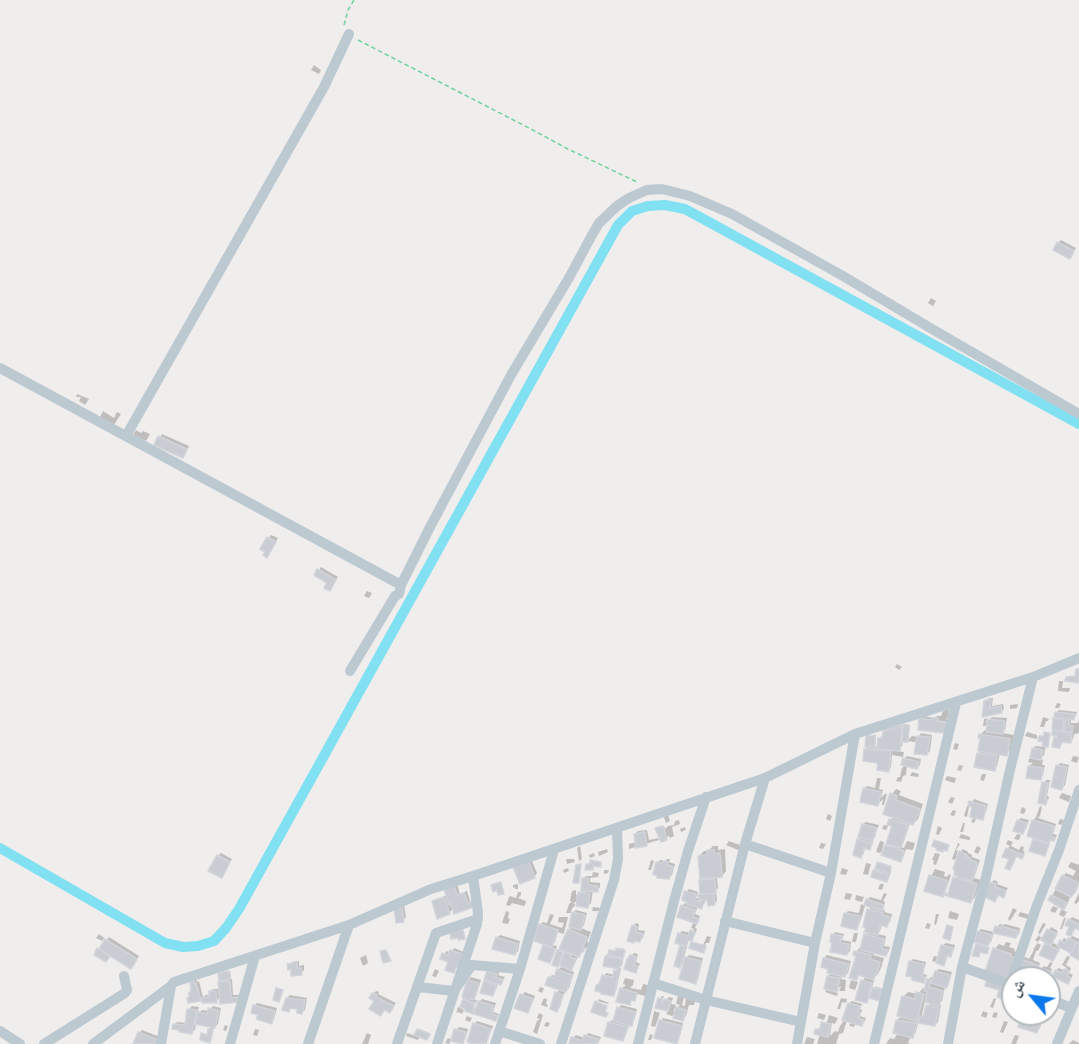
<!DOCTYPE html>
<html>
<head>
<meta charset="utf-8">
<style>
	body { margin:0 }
	#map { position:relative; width:1079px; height:1044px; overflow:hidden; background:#f0eded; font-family:Jost,"Noto Naskh Arabic",sans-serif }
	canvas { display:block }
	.north { position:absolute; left:1001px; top:966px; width:60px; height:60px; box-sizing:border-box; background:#fff; border:2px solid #b4babe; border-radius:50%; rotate:299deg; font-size:16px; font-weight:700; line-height:24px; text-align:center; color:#44525c }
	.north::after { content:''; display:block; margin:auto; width:21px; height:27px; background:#0b79ec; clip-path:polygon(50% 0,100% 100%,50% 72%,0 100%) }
</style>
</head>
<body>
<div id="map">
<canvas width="1079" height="1044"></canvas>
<div class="north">ش</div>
</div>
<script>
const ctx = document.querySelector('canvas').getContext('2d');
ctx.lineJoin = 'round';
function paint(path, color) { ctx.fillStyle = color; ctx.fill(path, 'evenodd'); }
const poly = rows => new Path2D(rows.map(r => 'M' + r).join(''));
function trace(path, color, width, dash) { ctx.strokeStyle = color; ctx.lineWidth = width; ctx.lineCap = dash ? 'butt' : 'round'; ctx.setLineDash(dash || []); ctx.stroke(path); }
paint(poly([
	[314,65,321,70,319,74,311,70],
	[1061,240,1076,248,1069,257,1058,243],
	[931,298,936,301,933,306,928,303],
	[77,394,89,399,85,405,79,401,81,397,76,397],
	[103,411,114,418,117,412,121,414,114,425,100,417],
	[136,430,141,433,143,431,150,434,146,441,133,435],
	[162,434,189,446,186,453,183,456,160,437],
	[271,535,278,538,269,553,262,549],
	[321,567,338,577,330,589,329,583,316,575],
	[367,591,372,593,369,598,364,596],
	[897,664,902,667,899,670,895,667],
	[1059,681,1063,681,1062,688,1070,688,1069,692,1058,691],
	[989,698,993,698,992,706,1003,704,1004,709,1001,712,984,715,986,701],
	[1057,703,1061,704,1059,708,1055,708],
	[1018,704,1017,708,1010,709,1010,705],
	[949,709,948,717,946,719,948,720,947,729,921,719,924,716,934,718,937,716,941,716,943,711],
	[1059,710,1077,712,1076,715,1074,718,1071,718,1071,723,1078,723,1079,720,1079,733,1074,734,1073,739,1070,742,1063,740,1062,744,1059,747,1055,738,1058,735,1053,734,1056,713],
	[992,717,1007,718,1005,730,1002,733,1014,735,1011,749,1006,754,1000,753,997,766,994,769,978,754,982,750,982,737,980,735,985,730,988,730,989,722,985,726,983,726,984,719,987,718,986,723],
	[1043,717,1049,719,1048,721,1046,721,1044,727,1040,727],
	[906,724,910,725,908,740,912,736,918,737,921,733,932,735,930,751,927,754,918,741,914,742,903,740,902,746,897,751,904,752,903,757,892,755,891,767,888,770,866,749,869,746,868,736,876,735,875,745,873,747,879,747,880,738,887,729],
	[1027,732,1037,735,1037,738,1036,739,1025,736],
	[1047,732,1050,732,1048,744,1046,745,1044,755,1040,759,1043,760,1042,765,1045,765,1043,775,1041,778,1029,766,1033,763,1028,762,1029,759,1031,758,1033,748,1036,746,1043,747,1044,741,1041,737,1045,736],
	[955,743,959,744,957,750,953,749],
	[907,756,921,759,920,765,917,768,907,765,906,775,903,776,901,782,896,781,898,777,900,777,902,768,905,765,904,759],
	[1073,756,1079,757,1077,763,1071,761],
	[1060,763,1069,765,1065,785,1062,788,1057,766],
	[959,765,963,766,961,771,957,770],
	[912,772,919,774,918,777,910,776],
	[982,774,986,774,984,781,980,780],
	[947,776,956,778,955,782,954,783,945,780],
	[877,778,881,778,879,789,883,790,881,798,885,794,887,794,884,805,882,805,883,799,878,804,864,789,867,786,875,788],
	[1047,780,1050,780,1047,796,1049,797,1048,800,1045,803,1044,782],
	[896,789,901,791,899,795,923,804,918,819,913,824,910,823,903,844,900,847,904,848,907,841,915,843,913,849,912,850,906,849,903,858,900,860,885,848,880,853,876,852,880,841,884,842,882,850,887,844,893,825,890,820,894,817,892,794],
	[1062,793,1071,796,1069,802,1059,798],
	[951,797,955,798,952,804,948,802],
	[974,799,988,804,985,815,983,818,977,817,974,823,971,822,974,816,974,806,970,805],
	[967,806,969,807,967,817,964,816],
	[1040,806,1042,807,1040,816,1038,818,1056,824,1053,834,1057,835,1056,837,1054,840,1051,839,1047,851,1044,854,1031,850,1035,837,1033,821,1036,817],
	[1022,807,1026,809,1024,814,1020,813],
	[953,810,956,811,954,816,950,815],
	[667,812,670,821,666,823,663,814],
	[828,814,832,816,830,821,826,819],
	[1021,818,1029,820,1026,829,1023,832,1018,820],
	[1060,819,1064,820,1062,825,1058,824],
	[679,820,680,824,672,827,674,836,670,838,669,836,662,840,658,828,664,826,665,829,668,826,674,825,675,821],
	[866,822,879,825,876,832,875,837,872,840,873,840,872,845,869,848,865,847,864,853,861,856,858,840,862,836,863,824],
	[963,823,965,823,963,832,960,832],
	[884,825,888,826,886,830,882,829],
	[938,826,942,828,939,835,936,834],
	[685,827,686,830,681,832,680,829],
	[647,830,649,840,658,838,659,840,629,849,629,844,637,842,635,834,638,831],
	[961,834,970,837,970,839,969,840,959,838],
	[1017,834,1021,835,1019,840,1014,839],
	[1008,840,1013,842,1011,846,1019,850,1021,846,1024,847,1023,851,1025,852,1022,857,1017,855,1013,865,1010,868,1011,859,1007,849,1010,846,1006,844],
	[729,841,740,845,739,849,738,850,726,845],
	[821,843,826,844,823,849,819,848],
	[958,843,960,844,956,850,958,851,956,856,963,849,968,852,968,853,972,855,972,857,980,860,974,878,981,880,975,897,971,902,955,878,958,875,959,855,954,860,952,859],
	[580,846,582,859,579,861,577,848],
	[713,846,718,846,718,850,725,849,726,871,722,876,717,876,718,888,716,890,717,901,714,904,709,899,706,899,704,904,701,907,698,906,695,914,700,916,697,922,695,928,697,929,694,937,691,940,689,939,683,961,689,955,703,958,698,979,695,982,686,960,679,966,676,965,682,943,677,942,680,933,682,931,691,933,694,929,691,928,694,921,682,906,685,903,688,904,686,892,689,889,698,892,696,898,700,899,700,881,704,878,699,856,704,851,708,851],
	[977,846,981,848,978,854,974,852],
	[607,849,608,852,599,856,598,852],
	[221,853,232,859,224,873,218,856],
	[594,853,595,856,590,858,589,855],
	[935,853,940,854,936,865,933,864,934,860,932,860],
	[531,859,537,873,535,876,521,882,517,865],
	[566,859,574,859,575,862,567,864],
	[667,859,670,859,669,862,675,864,672,875,669,878,657,863,660,860,665,861],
	[651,860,654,861,651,870,648,870],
	[879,862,891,866,889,872,891,872,889,877,887,880,874,871],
	[1071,862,1079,865,1079,884,1074,892,1071,895,1067,905,1062,910,1067,912,1064,917,1059,915,1061,910,1064,907,1052,896,1063,876,1066,873,1073,876,1076,871,1068,867],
	[866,863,871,864,868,875,863,874],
	[568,868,569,871,564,873,563,870],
	[842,868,848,870,846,875,840,874],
	[935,869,945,872,944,876,947,877,949,874,951,875,945,893,942,895,931,876],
	[604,870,609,870,608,873,604,874],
	[593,872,599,873,598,877,590,878,590,882,600,883,600,887,597,890,593,890,591,903,588,906,579,898,573,904,575,904,574,907,572,908,571,913,566,913,569,904,572,902,570,901,572,891,576,890,576,895,579,896,582,891,583,879,586,876,592,876],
	[994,880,998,882,997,884,1008,888,1003,896,999,894,995,900,991,883],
	[457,884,460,894,467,891,470,901,477,899,475,905,454,908,449,913,433,902,436,899,448,895],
	[518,884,518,889,515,889,515,887,513,888,513,885],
	[880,884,884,884,882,890,878,889],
	[518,892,521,892,521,895,518,898,526,901,525,905,524,906,512,903,510,906,506,905,509,897,510,896,516,898],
	[846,893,852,894,850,900,844,899],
	[884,893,887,894,883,901,885,902,884,906,881,909,885,910,884,912,892,914,890,922,887,925,882,924,880,931,877,934,886,936,884,946,890,947,889,951,886,954,874,952,873,955,884,958,881,968,878,974,872,980,874,981,872,987,882,989,879,998,870,997,867,1001,862,981,867,976,860,974,856,978,858,955,856,952,860,947,862,947,865,935,869,932,869,910,872,906,867,900,870,897,881,900],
	[1079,893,1079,901,1076,904,1074,903],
	[856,895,864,897,862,902,855,900],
	[861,904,865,906,859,925,857,928,845,914,848,911,859,913],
	[404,905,406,917,403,920,395,909],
	[1053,906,1058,908,1055,913,1050,911],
	[593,907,601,908,599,911,592,911],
	[1013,908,1017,910,1010,921,1008,919],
	[576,910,587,913,584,925,581,928,591,932,587,942,589,943,588,946,578,956,574,966,569,970,574,972,569,988,565,991,560,1007,557,1010,556,993,561,989,550,977,552,975,556,976,558,970,563,965,566,953,568,951,563,949,558,964,557,952,559,950,561,950,569,930,573,926,573,913],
	[506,911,509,912,508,918,510,919,508,924,502,923],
	[950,911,959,914,957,920,948,918],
	[1020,912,1030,915,1028,919,1018,916],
	[550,914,554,915,550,924,562,928,564,923,558,922,559,917,568,917,564,933,563,934,558,932,555,942,552,945,557,946,552,959,549,962,540,958,545,943,540,925,543,922,547,923],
	[936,914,939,914,936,925,934,924],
	[1072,917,1079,920,1079,928,1076,927,1071,935,1071,926,1065,924],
	[1064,918,1066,918,1062,929,1060,929],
	[636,923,639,924,638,930,645,931,643,938,640,940,633,926],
	[927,923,931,924,929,929,925,928],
	[1043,923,1046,924,1039,936,1044,939,1051,927,1058,931,1051,942,1059,946,1064,938,1068,941,1072,936,1079,939,1079,958,1073,953,1061,946,1055,957,1050,962,1053,963,1050,968,1052,969,1049,978,1035,977,1035,978,1015,978,1022,960,1025,957,1029,959,1034,950,1033,950,1038,942,1035,940,1040,934,1038,933],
	[1041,938,1048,942,1046,944,1052,959,1047,967,1044,966,1036,974,1040,963,1033,960,1036,951,1038,951,1041,945,1037,943],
	[1000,924,1004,925,1005,924,1020,928,1019,934,1016,937,997,927],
	[981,929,994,932,991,942,986,947,989,947,988,951,981,950,977,945,980,942,978,932],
	[835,932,844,934,842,940,852,942,854,933,858,933,856,942,851,942,850,951,847,954,833,935],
	[99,934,104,938,102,941,96,938],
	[500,935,520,941,518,951,515,954,497,938],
	[707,936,711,937,709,943,706,943,704,950,693,943,694,942,703,945],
	[109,937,139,956,133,965,110,954,106,960,99,949,100,949],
	[1006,942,1011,943,1009,947,1015,949,1014,951,1019,953,1012,973,995,949,999,944,1004,946],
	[946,943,955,945,953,952,950,955,948,955,946,961,943,964,939,957,935,962,932,961,934,956,939,957,943,945],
	[454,948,466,953,453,972,450,961,444,954,447,951,451,953],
	[619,948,625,949,622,965,619,968,621,968,616,991,613,994,597,985,606,973,615,975,615,971,618,968,606,956,612,950,617,951],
	[634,953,638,954,636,962,640,964,636,971,631,956],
	[366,955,368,963,363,966,360,958],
	[827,955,851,961,848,973,845,976,842,975,841,979,846,980,845,991,839,991,841,986,834,992,838,993,837,996,825,992,827,989,828,976,832,973,830,968,823,966,824,958],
	[1067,956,1070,957,1066,965,1071,968,1069,973,1073,975,1068,982,1056,970,1059,968,1065,971,1067,968,1062,965],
	[913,959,926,962,923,974,927,975,926,978,924,981,910,962],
	[299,961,299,966,304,965,304,970,301,973,289,965,292,962],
	[435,969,439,971,436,977,432,976],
	[491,969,499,972,498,975,505,977,500,984,498,983,495,992,492,995,485,982,488,980,486,979],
	[939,969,952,972,949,983,945,987,942,1001,938,1005,941,1005,938,1022,935,1025,919,1021,915,1034,911,1036,908,1043,911,1044,886,1044,890,1038,894,1039,898,1033,897,1020,902,1016,903,997,908,992,918,994,923,988,926,989,928,980,931,977,934,978,936,971],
	[925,1001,931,1002,921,1018],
	[230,971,231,977,228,979,232,979,233,995,240,995,238,1001,221,997,216,1001,203,997,206,995,210,995,210,992,213,989,220,989,220,983,224,979,220,973,221,972],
	[471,977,481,980,476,996,473,999,477,1000,474,1006,475,1010,473,1012,464,999,467,997,464,996,468,980],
	[625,978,634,980,633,985,630,988,641,990,643,984,648,985,646,995,645,996,638,994,629,1003,621,989,626,985,623,984],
	[196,979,197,982,199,981,203,997,200,1000,191,996,190,992,192,990,192,982],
	[851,980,858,982,855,990,849,988],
	[1053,986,1057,987,1055,993,1051,991],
	[540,987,544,988,542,993,538,991],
	[376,991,379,992,378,994,396,1003,390,1011,385,1009,381,1014,373,994],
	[525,992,535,996,530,1009,527,1012,517,1008,522,995],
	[290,995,307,998,305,1010,302,1012,299,1007,291,1008,288,1010,287,998],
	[662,996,664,996,662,1000,665,1001,669,997,673,998,671,1004,676,1005,673,1012,680,1005,676,1004,678,996,684,997,682,1005,685,1006,686,996,696,997,694,1005,689,1005,686,1016,683,1019,677,1011,672,1016,666,1014,669,1010,657,1007,660,999],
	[544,998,547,999,546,1004,548,1005,547,1007,541,1005],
	[841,998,847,999,846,1003,842,1002,840,1009,837,1009],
	[994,998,996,999,993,1008,990,1007],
	[1010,998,1013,999,1013,1006,1007,1004],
	[482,999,496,1003,493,1012,499,1014,496,1020,479,1002],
	[599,999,609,1003,608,1004,598,1001],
	[852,1001,862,1004,860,1009,862,1010,860,1016,866,1018,865,1021,862,1024,856,1022,854,1027,849,1026,852,1021,847,1020,843,1033,839,1034,836,1044,817,1044,820,1034,817,1030,820,1027,822,1028,824,1022,823,1024,826,1025,829,1015,838,1018,835,1024,832,1023,830,1036,835,1031,838,1032,840,1026,845,1019,849,1004],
	[257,1003,277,1008,274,1019,271,1022,259,1013,254,1006],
	[621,1005,637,1009,634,1021,630,1024,625,1036,622,1039,609,1023,612,1020,615,1021,618,1008],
	[192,1006,199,1007,197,1015,202,1010,209,1011,213,1006,221,1008,218,1024,214,1027,210,1041,203,1034,208,1034,209,1029,213,1026,196,1023,195,1030,192,1032,174,1025,177,1022,187,1023,189,1009],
	[458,1007,464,1010,462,1014,458,1012,456,1013],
	[1011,1009,1013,1009,1013,1014,1015,1014,1014,1016,1009,1015],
	[654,1011,660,1013,655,1027,651,1026],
	[983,1011,988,1013,986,1018,981,1016],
	[994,1012,998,1013,996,1018,992,1017],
	[539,1013,543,1015,537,1034,533,1032,537,1021,540,1019,537,1018],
	[819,1013,826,1015,824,1020,817,1018],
	[467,1016,472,1018,470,1022,465,1020],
	[663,1018,683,1023,679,1039,676,1042,661,1021],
	[1024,1018,1037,1022,1039,1020,1042,1021,1040,1028,1037,1031,1020,1026,1021,1021],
	[477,1021,493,1026,486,1044,478,1044,474,1024],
	[1004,1021,1008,1022,1003,1033,1000,1032],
	[546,1022,550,1023,548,1027,544,1026],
	[225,1025,228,1026,226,1031,223,1030],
	[459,1027,468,1029,465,1040,462,1042,451,1040,449,1044,445,1043,448,1038,453,1040,456,1030],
	[255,1029,259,1030,257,1036,253,1035],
	[419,1029,429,1033,427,1038,420,1036,418,1040,406,1036,407,1033,416,1036],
	[142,1030,160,1037,157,1044,135,1044,139,1033],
	[367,1033,371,1035,368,1044,362,1044],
	[588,1033,601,1037,598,1044,576,1044,573,1038,576,1035,585,1038],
	[650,1034,653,1035,651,1040,648,1040],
	[1015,1035,1019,1036,1016,1044,1011,1044],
	[807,1037,815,1039,813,1044,804,1044],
	[1073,1040,1079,1043,1079,1044,1069,1044]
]), '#0003');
trace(poly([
	[0,848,165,943,183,947,198,946,214,941,226,928,239,909,618,225,632,211,648,206,665,205,685,209,1079,424]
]), '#81e1f2', 10);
const building = poly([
	[1057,242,1074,251,1070,259,1053,250,1057,242],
	[158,436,187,449,183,458,154,445,158,436],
	[267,537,276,542,267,558,263,555,265,552,260,549,267,537],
	[317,569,336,580,330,591,324,588,327,583,314,575,317,569],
	[1076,669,1079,669,1079,683,1065,681,1066,677,1075,676,1076,669],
	[991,699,990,708,1001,706,1002,713,982,717,984,701,991,699],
	[1055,712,1075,714,1074,720,1069,719,1069,725,1073,726,1072,733,1064,732,1065,719,1054,718,1055,712],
	[919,718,932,720,932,718,938,718,938,721,946,722,944,733,918,730,919,718],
	[1053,718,1064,720,1063,731,1052,730,1053,718],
	[988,719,1005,721,1003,734,986,732,988,719],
	[903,725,909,725,908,742,902,742,903,725],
	[902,727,900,751,877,749,878,738,882,738,883,731,902,727],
	[1053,730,1070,733,1069,735,1072,735,1071,743,1061,742,1060,748,1052,747,1054,737,1057,738,1057,736,1052,735,1053,730],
	[1044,732,1050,733,1048,747,1042,746,1043,742,1038,741,1039,736,1044,736,1044,732],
	[979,734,1010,739,1007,756,978,751,980,738,978,738,979,734],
	[866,735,875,736,875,748,865,747,866,735],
	[917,736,930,737,927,755,914,754,917,736],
	[1032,748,1043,750,1041,760,1030,758,1032,748],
	[864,749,891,751,889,772,877,770,878,763,863,761,864,749],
	[977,753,997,756,995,771,974,767,977,753],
	[903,758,919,762,917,769,901,765,903,758],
	[1056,765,1067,767,1062,790,1051,787,1056,765],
	[1028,766,1043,768,1041,780,1026,778,1028,766],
	[1042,782,1048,783,1045,799,1047,799,1046,805,1038,803,1042,782],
	[863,788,881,792,878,806,860,802,863,788],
	[890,793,897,796,896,800,920,809,913,825,883,814,890,793],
	[969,801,986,806,983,820,970,817,972,807,968,806,969,801],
	[889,819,908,825,901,848,886,844,892,826,887,825,889,819],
	[1017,820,1027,823,1023,834,1013,831,1017,820],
	[1032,820,1054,826,1051,837,1055,838,1054,841,1050,840,1049,843,1027,836,1032,820],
	[862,824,877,828,875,834,874,834,873,841,858,837,862,824],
	[663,826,667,840,661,842,655,828,663,826],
	[645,832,647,846,636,848,634,834,645,832],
	[857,839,872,843,870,850,864,848,861,858,853,855,857,839],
	[1033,839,1049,844,1045,856,1029,851,1033,839],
	[934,840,949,845,947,851,943,850,943,852,936,850,937,848,932,846,934,840],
	[885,845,904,851,901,862,881,855,885,845],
	[1006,848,1024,855,1022,859,1016,856,1010,870,1005,868,1009,859,1002,857,1006,848],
	[707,850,714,850,714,854,720,853,722,877,700,879,698,856,707,855,707,850],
	[959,851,967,855,966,856,970,858,970,860,978,863,972,881,954,875,955,870,953,869,959,851],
	[217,855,230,862,222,878,208,871,217,855],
	[528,860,535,878,520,884,513,867,528,860],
	[590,860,601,862,601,867,593,866,593,870,585,870,586,864,590,864,590,860],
	[663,861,668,862,667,865,673,867,669,879,657,878,657,876,653,874,656,862,662,863,663,861],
	[877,862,891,867,890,873,875,869,877,862],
	[581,864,579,883,573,883,576,865,581,864],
	[873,870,889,875,887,882,871,877,873,870],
	[929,875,948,881,943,897,924,891,929,875],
	[1062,875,1079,883,1075,893,1074,893,1071,897,1055,889,1062,875],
	[953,877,977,884,971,903,944,895,945,893,948,894,953,877],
	[582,878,588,878,588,885,598,886,598,892,581,891,582,878],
	[715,879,716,893,700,894,699,880,715,879],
	[501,882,504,894,498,895,497,890,493,892,491,885,501,882],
	[990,882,996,884,995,887,1006,891,1004,898,998,895,995,902,985,897,990,882],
	[454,886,457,895,464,893,468,903,474,901,476,906,454,914,451,904,449,905,444,889,454,886],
	[684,891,696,894,694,900,703,903,702,909,686,904,687,902,682,900,684,891],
	[578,892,590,894,588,908,576,906,578,892],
	[714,893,715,905,708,906,707,900,699,901,698,895,714,893],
	[1051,895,1067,903,1064,910,1048,900,1051,895],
	[444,897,450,914,437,919,432,901,444,897],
	[866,899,884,905,882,911,864,905,866,899],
	[681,905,695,910,693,917,699,919,697,924,677,917,681,905],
	[402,907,404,922,396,923,394,908,402,907],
	[867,909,883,913,882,915,890,917,887,927,880,925,878,935,864,932,866,928,863,927,867,909],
	[572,912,585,915,581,930,569,927,572,912],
	[844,913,860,916,857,930,841,926,844,913],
	[1068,919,1079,924,1079,930,1075,928,1071,936,1066,934,1069,927,1065,925,1068,919],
	[539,924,558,930,552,947,534,941,536,934,535,934,539,924],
	[632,925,637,927,636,932,643,934,640,942,634,941,634,943,627,941,632,925],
	[947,925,953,927,950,940,943,938,947,925],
	[995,926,1001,928,1001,926,1018,931,1016,938,993,933,995,926],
	[568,929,587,937,583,947,585,948,583,952,582,951,579,957,559,949,568,929],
	[1047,929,1057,934,1051,945,1041,940,1047,929],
	[463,930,465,939,458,940,458,938,451,939,450,932,463,930],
	[690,930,695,932,692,941,688,940,686,946,675,943,678,933,688,936,690,930],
	[977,931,992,935,988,946,974,942,977,931],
	[831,934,842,936,840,943,849,944,847,955,830,952,832,943,830,942,831,934],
	[864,934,884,939,882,949,888,950,886,956,860,950,864,934],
	[496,937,518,944,515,955,492,949,496,937],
	[1068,938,1077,942,1071,953,1057,946,1060,940,1065,943,1068,938],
	[105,939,137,959,131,969,99,949,105,939],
	[691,942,706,946,704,953,689,948,691,942],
	[1077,942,1079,944,1079,960,1070,955,1077,942],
	[1045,943,1059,950,1053,961,1039,955,1045,943],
	[976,944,989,948,987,954,980,952,979,957,972,956,976,944],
	[543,945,555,949,550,963,538,959,543,945],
	[680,945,685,947,680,968,674,966,680,945],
	[941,945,953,948,951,957,947,956,944,966,936,963,941,945],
	[97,948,110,956,106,962,94,955,97,948],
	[616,948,625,950,623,958,608,955,609,950,616,951,616,948],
	[993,948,1011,954,1010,956,1015,958,1008,980,985,972,993,948],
	[386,950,391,961,383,963,380,951,386,950],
	[450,950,465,955,460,969,456,967,454,973,445,970,448,962,440,959,442,953,448,955,450,950],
	[557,950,563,952,558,967,552,965,557,950],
	[854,951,871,955,870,959,880,962,877,974,875,974,874,980,858,975,857,980,849,978,856,956,853,955,854,951],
	[565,952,571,955,570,957,576,959,571,971,559,965,565,952],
	[630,955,636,957,634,965,638,966,636,973,624,969,627,959,628,959,630,955],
	[605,956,622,959,619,969,603,966,605,956],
	[685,957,701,961,696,984,679,979,685,957],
	[823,958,849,964,845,977,827,973,828,969,821,967,823,958],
	[1021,959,1039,966,1034,978,1013,978,1021,959],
	[909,961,924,964,922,977,925,977,924,983,912,980,912,977,906,976,909,961],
	[297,963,297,968,301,968,302,975,291,976,291,969,288,970,287,964,297,963],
	[1040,968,1051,972,1048,978,1036,978,1040,968],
	[557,969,572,975,566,992,545,985,548,977,554,978,557,969],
	[1064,969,1069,971,1067,976,1071,978,1068,984,1052,976,1055,970,1062,973,1064,969],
	[614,970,619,971,614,996,601,994,601,992,595,991,596,985,599,985,602,975,613,977,614,970],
	[229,971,230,979,219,981,218,973,229,971],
	[487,971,497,974,496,977,503,980,501,985,484,980,487,971],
	[935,971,950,975,947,988,931,983,935,971],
	[827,976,840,978,837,992,824,989,827,976],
	[927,979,931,980,929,987,943,991,939,1006,925,1002,927,991,924,991,927,979],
	[987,979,1007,985,1003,999,997,997,999,990,985,986,987,979],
	[467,980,479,983,474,1000,462,997,467,980],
	[861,980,872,983,867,1003,855,1000,861,980],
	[190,981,194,981,194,984,196,983,201,1001,188,1003,187,998,189,997,189,992,191,992,190,981],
	[230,981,231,998,238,997,238,1002,220,1004,218,982,230,981],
	[484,981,496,985,493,996,480,993,484,981],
	[875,987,882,989,879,1001,869,998,872,988,875,989,875,987],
	[276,988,283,990,279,1002,273,1000,276,988],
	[620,988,637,993,635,1001,631,1000,630,1005,616,1002,620,988],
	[209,991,216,991,217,1003,202,1003,202,997,209,997,209,991],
	[555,992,563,995,557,1012,550,1009,555,992],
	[916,992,924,994,917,1021,897,1016,902,996,915,999,916,992],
	[372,993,377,995,376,997,394,1006,390,1013,384,1010,381,1016,369,1009,374,1001,369,998,372,993],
	[520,994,533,999,528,1013,514,1008,520,994],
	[286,998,305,1000,302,1014,297,1013,297,1009,290,1008,289,1012,282,1010,286,998],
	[658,998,662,999,661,1002,663,1003,664,999,671,1001,668,1011,655,1008,658,998],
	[463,999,475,1003,472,1010,474,1011,473,1014,465,1011,465,1009,460,1007,463,999],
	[478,1001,494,1006,491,1014,498,1016,496,1021,474,1014,478,1001],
	[595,1001,607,1006,605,1012,608,1013,606,1017,591,1012,595,1001],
	[848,1003,860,1006,858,1012,860,1013,859,1019,864,1020,862,1026,842,1020,848,1003],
	[253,1005,275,1011,272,1024,256,1019,258,1015,251,1013,253,1005],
	[926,1005,939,1008,935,1026,918,1023,920,1017,923,1018,926,1005],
	[617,1007,635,1012,632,1026,613,1021,617,1007],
	[676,1007,686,1010,683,1021,673,1018,676,1007],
	[208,1008,219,1011,215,1028,195,1024,198,1012,207,1014,208,1008],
	[187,1009,197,1010,192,1034,179,1032,179,1030,172,1029,173,1024,185,1025,187,1009],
	[659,1020,682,1026,677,1044,654,1038,659,1020],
	[896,1020,917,1023,913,1038,893,1033,896,1020],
	[1020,1021,1034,1025,1035,1022,1040,1024,1037,1033,1018,1027,1020,1021],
	[608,1022,628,1027,623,1041,604,1036,608,1022],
	[821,1022,831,1024,828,1037,814,1034,815,1029,820,1030,821,1022],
	[473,1023,491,1029,486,1044,473,1044,467,1042,473,1023],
	[208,1029,213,1030,210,1043,200,1040,201,1033,207,1035,208,1029],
	[417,1029,430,1034,427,1040,414,1035,417,1029],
	[454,1029,466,1032,463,1044,451,1041,454,1029],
	[138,1032,158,1040,156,1044,133,1044,138,1032],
	[584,1035,599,1039,597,1044,569,1044,571,1037,582,1041,584,1035]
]);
paint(building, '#c9ccd3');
trace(building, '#d1d4da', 1.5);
trace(poly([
	[344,25,348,10,354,0],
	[358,40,529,128,568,149,637,182]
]), '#6dd29b', 1.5, [4.5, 3]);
trace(poly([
	[0,368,401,585],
	[126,436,324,87,349,34],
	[350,671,395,596,399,594,401,585,429,529,511,375,570,276,592,235,599,223,617,206,629,198,647,190,662,189,690,196,732,214,843,276,932,329,1079,414],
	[745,844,831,873],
	[473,876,765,778,855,734,1033,677,1079,658],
	[725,921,815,943],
	[962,967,1013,985],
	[653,983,706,1000,801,1022],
	[1010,984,1037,905,1059,850,1079,790],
	[418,987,454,991,472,965,520,969],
	[1049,999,1071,1008],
	[0,1031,20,1044],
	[499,1031,540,1044],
	[44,1044,125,993,127,990,124,976],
	[93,1044,171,986,174,982,349,925,431,889,473,876,478,913,477,924,437,1044],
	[161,1044,171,986],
	[230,1044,255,956],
	[308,1044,349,925],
	[397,1044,436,933,478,919],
	[495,1044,520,969,554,850],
	[561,1044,614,880,618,859,617,828],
	[638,1044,674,901,688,851,706,797],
	[695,1044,745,844,765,778],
	[797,1044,815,943,831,873,855,734],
	[874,1044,956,703],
	[948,1044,962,967,986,877,1010,770,1033,677],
	[1057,1044,1079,991]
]), '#bcc9d1', 10);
</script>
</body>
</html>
